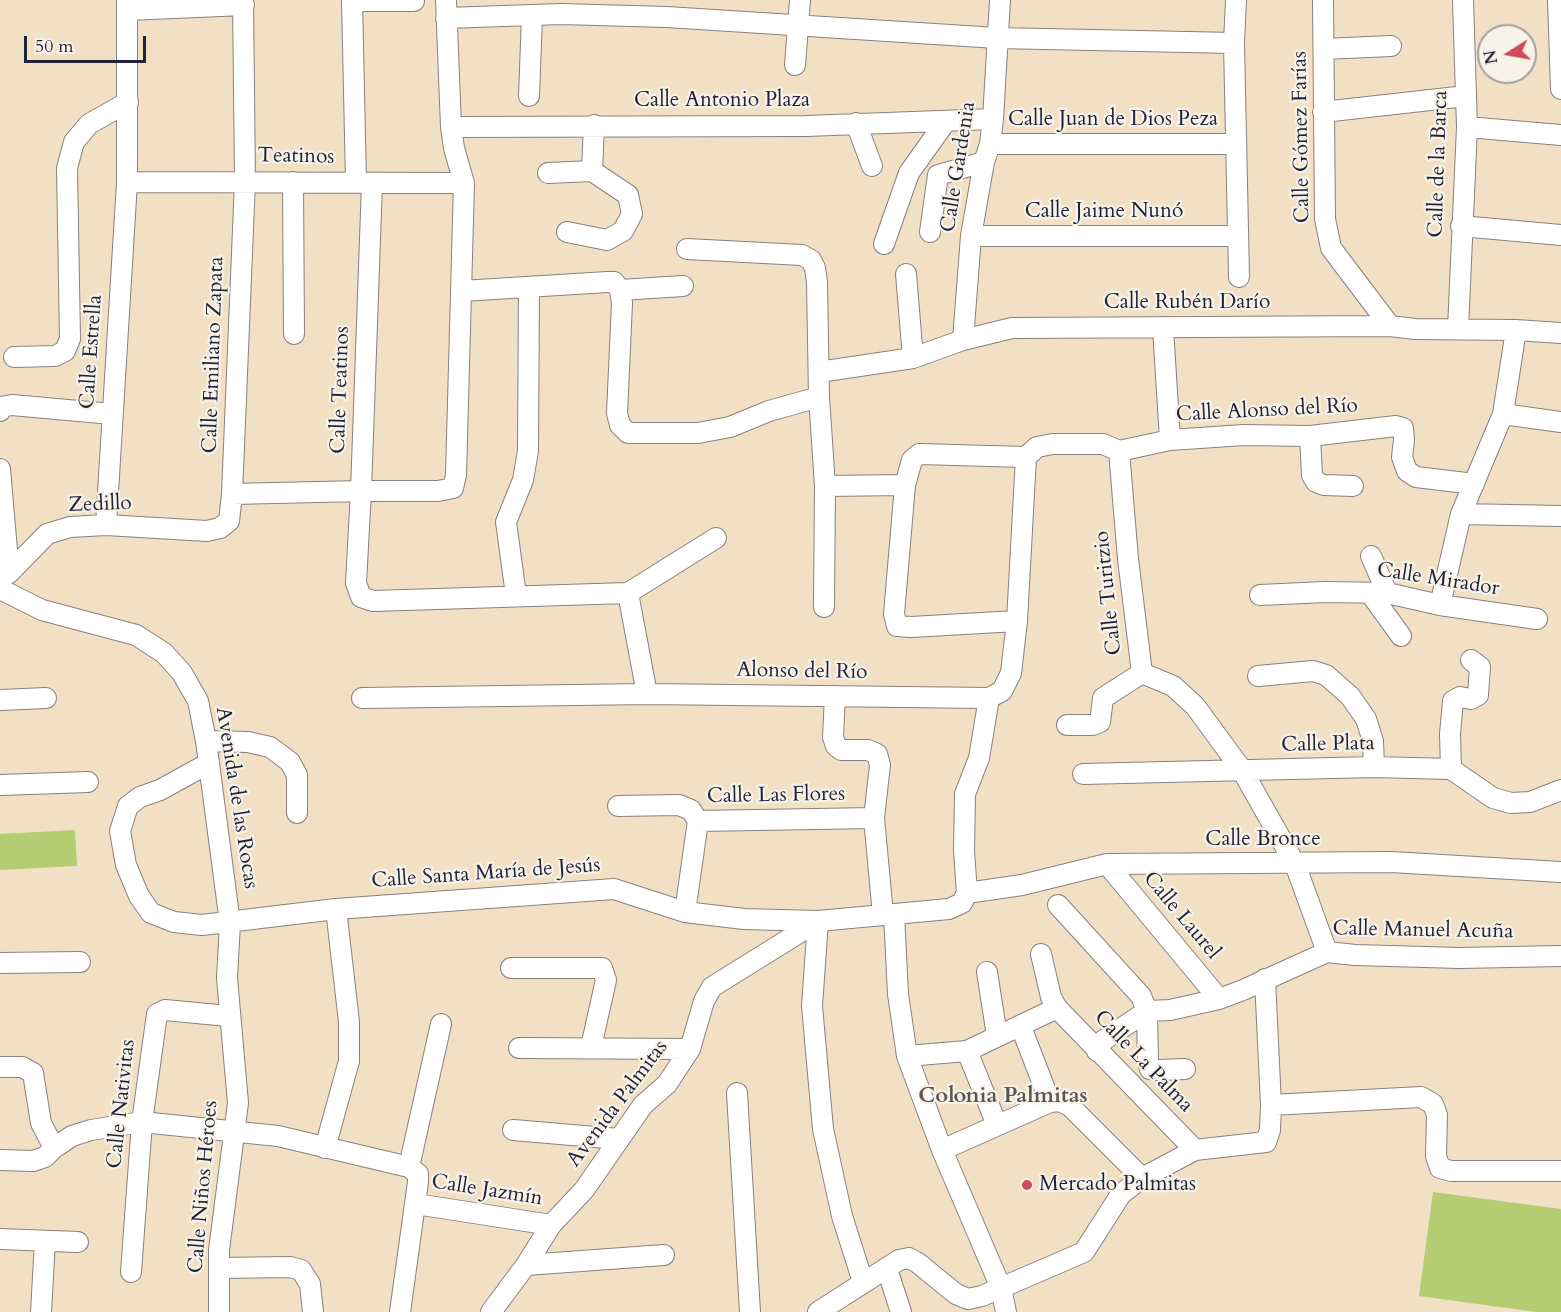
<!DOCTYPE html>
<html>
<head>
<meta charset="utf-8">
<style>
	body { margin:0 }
	#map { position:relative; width:1561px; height:1312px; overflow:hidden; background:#f1e0c3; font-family:Cardo,serif }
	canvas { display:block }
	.north { position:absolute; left:1477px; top:24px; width:60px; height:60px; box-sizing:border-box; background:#f7f3e8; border:2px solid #a29fa3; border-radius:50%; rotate:259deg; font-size:16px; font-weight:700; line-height:24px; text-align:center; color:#22223b }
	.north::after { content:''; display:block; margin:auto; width:21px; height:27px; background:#d1495b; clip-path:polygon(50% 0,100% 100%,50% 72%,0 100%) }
	.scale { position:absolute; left:24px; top:36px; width:122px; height:27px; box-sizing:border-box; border:3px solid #22223b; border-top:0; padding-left:8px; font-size:18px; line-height:21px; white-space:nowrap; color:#22223b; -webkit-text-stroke:4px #f7f3e8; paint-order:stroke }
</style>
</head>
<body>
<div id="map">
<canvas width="1561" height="1312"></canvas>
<div class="north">N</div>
<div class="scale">50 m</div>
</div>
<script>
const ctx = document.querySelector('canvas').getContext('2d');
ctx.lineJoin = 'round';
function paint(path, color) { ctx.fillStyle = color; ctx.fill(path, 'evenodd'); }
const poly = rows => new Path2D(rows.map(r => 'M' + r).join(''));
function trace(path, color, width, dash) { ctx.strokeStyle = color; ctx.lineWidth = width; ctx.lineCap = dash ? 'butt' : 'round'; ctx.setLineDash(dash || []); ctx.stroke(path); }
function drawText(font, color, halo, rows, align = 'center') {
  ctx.font = font + ' Cardo,serif'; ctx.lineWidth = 4.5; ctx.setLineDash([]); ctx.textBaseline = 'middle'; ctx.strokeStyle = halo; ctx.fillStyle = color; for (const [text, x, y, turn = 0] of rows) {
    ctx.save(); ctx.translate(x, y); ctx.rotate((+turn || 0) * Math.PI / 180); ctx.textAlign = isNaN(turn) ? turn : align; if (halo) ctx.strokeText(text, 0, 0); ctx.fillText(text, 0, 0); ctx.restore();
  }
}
paint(poly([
	[75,830,77,866,0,870,0,834],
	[1433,1192,1561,1209,1561,1312,1537,1312,1419,1296]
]), '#b4cc72');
const minor = poly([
	[127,0,127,10,244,5],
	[352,0,356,182],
	[1236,0,1234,43,1239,277],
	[1323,0,1325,219,1331,248,1390,326],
	[1558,0,1561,89],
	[352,1,414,1],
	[446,18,561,14,667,17,997,38,1234,43],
	[1324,49,1391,46],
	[795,65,800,0],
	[529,96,532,16],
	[1323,112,1466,96],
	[856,123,872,166],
	[451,127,806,126,993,119],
	[1467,127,1561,135],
	[990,144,1236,144],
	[548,173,592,171,594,125],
	[127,182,464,183],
	[293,182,294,334],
	[372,183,361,491,356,583,361,597,373,601,628,593,716,538],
	[1461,226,1561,235],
	[567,232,607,240,623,231,632,214,628,195,592,171],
	[930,232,938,175,984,162],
	[971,236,1238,236],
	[884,244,909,173,946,121],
	[687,249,802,255,811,260,815,268,817,282,819,397,825,486,824,607],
	[906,274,913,358],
	[620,290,622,303,617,413,620,425,628,433,698,433,730,427,769,411,819,397],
	[462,291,607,282,614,282,620,290,683,286],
	[1163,328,1170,440],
	[1458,329,1467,127,1463,0],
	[963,340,971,236,984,162,990,144,993,119,1000,0],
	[14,357,55,356,65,351,70,339,67,168,74,142,89,124,128,102],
	[819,372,913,358,963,340,1012,328,1390,326,1415,329,1516,330,1561,333],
	[0,411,1,407,12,405,112,414],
	[1503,414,1561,422],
	[1310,436,1312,475,1316,482,1324,485,1353,486],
	[1119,451,1128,559,1142,673],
	[1026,457,1037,447,1053,444,1103,444,1119,451,1170,440,1244,435,1310,436,1396,426,1403,428,1404,440,1402,457,1407,471,1416,477,1474,484],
	[0,469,9,573],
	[825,486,905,485],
	[232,494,361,491,438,491,453,488,456,475,464,183,454,148,451,127,446,0],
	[1461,514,1561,516],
	[106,525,127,182,127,10],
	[1371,556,1387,593],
	[0,579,9,573,47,534,70,527,106,525,207,531,220,528,229,521,232,494,245,181,243,0],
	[0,589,42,610,136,635,164,653,182,673,198,701,206,741,230,923,227,978,238,1103,219,1250,219,1312],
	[628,593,647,694],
	[1370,593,1401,636],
	[516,595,506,522,523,480,528,451,529,287],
	[1260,595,1325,592,1387,593,1440,605,1537,619],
	[1440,605,1461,514,1503,414,1516,330],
	[1017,621,911,627,897,626,894,614,905,485,912,460,919,454,1026,457],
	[1142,673,1173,686,1195,706,1242,770,1295,864,1327,952],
	[1258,676,1313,671,1326,675,1350,696,1366,719,1373,741,1374,767],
	[835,696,833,737,836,746,841,750,868,750,877,754,880,765,874,818,883,915],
	[362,698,647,694,989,698,1002,691,1011,673,1017,621,1026,457],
	[0,700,46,698],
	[1067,725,1093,725,1100,722,1103,698,1142,673],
	[206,741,248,742,270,747,290,762,297,775,297,813],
	[209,763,160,790,140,797,128,806,120,831,126,865,139,896,151,913,174,922,202,925,336,909,614,889,685,912,744,919,818,921,949,909,962,903,967,893,964,851,965,794,979,758,989,698],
	[1451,769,1450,734,1453,701,1460,697,1471,699,1478,695,1480,667,1471,660],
	[1083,774,1374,767,1451,769,1493,798,1511,803,1530,802,1561,790],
	[0,785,88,782],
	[618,806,679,805,691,810,698,821],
	[698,821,874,818],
	[1107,864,1219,999],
	[967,893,1022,885,1107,864,1391,862,1561,872],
	[1058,905,1141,996,1147,1011,1148,1063,1150,1069,1158,1070,1185,1069],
	[685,912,698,821],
	[894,914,898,994,907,1056,942,1150,1001,1288,1006,1312],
	[818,921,812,1006,823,1129,842,1216,863,1282],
	[1041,954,1051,997,1057,1008,1195,1150],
	[0,963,80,962],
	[511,968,602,968,606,980,591,1047],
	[987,972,997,1036],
	[1021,1027,1050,1102],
	[519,1048,690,1049],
	[967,1051,997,1125],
	[1097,1051,1104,1040,1147,1011,1170,1010,1219,999,1243,990,1327,952,1355,955,1460,958,1561,956],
	[907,1056,967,1051,1057,1008],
	[0,1067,22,1067,33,1073,41,1123,54,1148],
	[737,1093,750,1312],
	[1271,1105,1421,1097,1433,1104,1437,1115,1436,1156,1440,1168,1451,1171,1561,1171],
	[513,1130,619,1139],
	[325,1148,349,1061,349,1022,336,909],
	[942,1150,1050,1102,1060,1101,1070,1106,1142,1178],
	[0,1160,33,1161,45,1157,54,1148,72,1136,91,1130,142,1122,278,1136,409,1167,418,1174,418,1182,400,1312],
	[409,1167,441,1024],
	[416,1204,551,1225],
	[0,1239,78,1242],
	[526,1265,664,1255],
	[219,1268,290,1267,301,1270,310,1284,313,1312],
	[887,1269,901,1312],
	[131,1272,142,1122,157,1014,165,1010,228,1016],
	[41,1312,45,1241],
	[491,1312,526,1265,551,1225,584,1190,643,1105,667,1084,690,1049,704,1001,712,987,818,921],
	[818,1312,899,1260,909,1258,918,1263,956,1294,968,1299,982,1296,1084,1252,1121,1194,1142,1178,1195,1150,1266,1142,1270,1130,1271,1105,1265,979]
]);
trace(minor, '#8a817f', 22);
trace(minor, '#fff', 20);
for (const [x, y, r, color] of [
	[1027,1185,6,"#d1495b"]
]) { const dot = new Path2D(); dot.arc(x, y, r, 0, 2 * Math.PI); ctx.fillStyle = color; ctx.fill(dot); trace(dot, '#f7f3e8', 2); }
drawText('21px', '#22223b', '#f7f3e8', [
	["Calle Antonio Plaza",722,101],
	["Calle Juan de Dios Peza",1113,120],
	["Calle Gómez Farías",1302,137,-91],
	["Teatinos",296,157,1],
	["Calle de la Barca",1439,164,-88],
	["Calle Gardenia",959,167,-81],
	["Calle Jaime Nunó",1104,212],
	["Calle Rubén Darío",1187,303],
	["Calle Estrella",92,352,-86],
	["Calle Emiliano Zapata",214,355,-88],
	["Calle Teatinos",341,390,-88],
	["Calle Alonso del Río",1267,411,-3],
	["Zedillo",100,505,-2],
	["Calle Mirador",1438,580,9],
	["Calle Turitzio",1109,593,-96],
	["Alonso del Río",802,672,1],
	["Calle Plata",1328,745,-1],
	["Calle Las Flores",776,796,-1],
	["Avenida de las Rocas",236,798,81],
	["Calle Bronce",1263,840],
	["Calle Santa María de Jesús",486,874,-4],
	["Calle Laurel",1181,916,50],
	["Calle Manuel Acuña",1423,931,1],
	["Calle La Palma",1143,1062,46],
	["Calle Nativitas",122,1104,-84],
	["Avenida Palmitas",618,1104,-53],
	["Calle Niños Héroes",204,1187,-85],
	["Calle Jazmín",487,1191,9]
]);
drawText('21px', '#22223b', '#f7f3e8', [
	["Mercado Palmitas",1039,1185]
], 'left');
drawText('bold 22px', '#5f5253', '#f7f3e8', [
	["Colonia Palmitas",1003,1097]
]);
</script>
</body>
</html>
